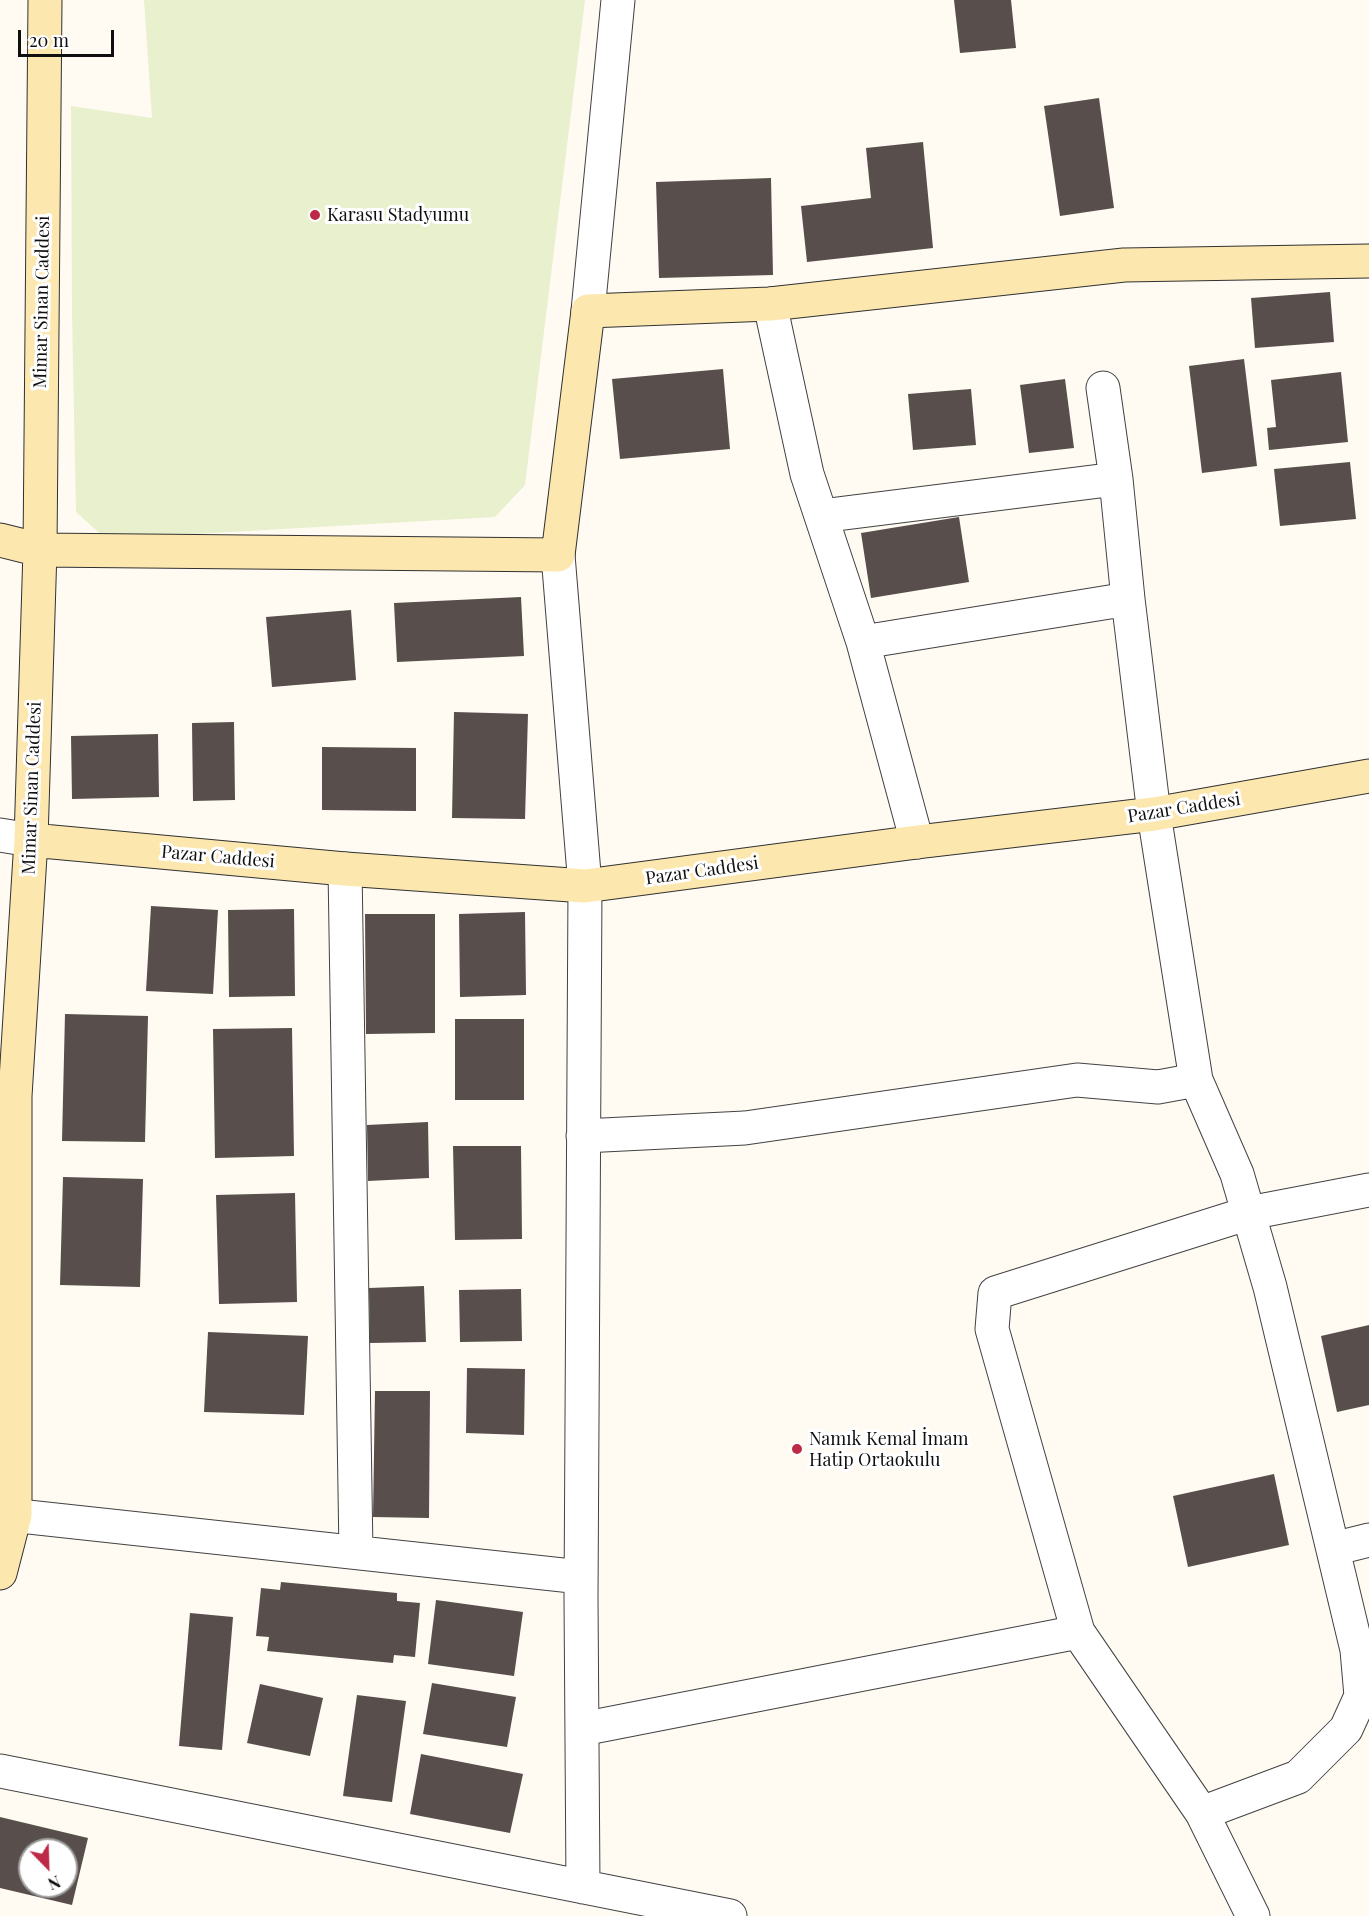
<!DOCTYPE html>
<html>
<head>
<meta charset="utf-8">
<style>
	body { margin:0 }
	#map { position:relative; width:1369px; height:1916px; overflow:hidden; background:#fffaf2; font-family:"Playfair Display",serif }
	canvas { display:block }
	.north { position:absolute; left:18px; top:1838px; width:60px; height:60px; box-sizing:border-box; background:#fff; border:2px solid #9f9f9f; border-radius:50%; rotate:157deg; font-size:16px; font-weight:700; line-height:24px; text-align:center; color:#0f0f0f }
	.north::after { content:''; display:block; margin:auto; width:21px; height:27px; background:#bc2a47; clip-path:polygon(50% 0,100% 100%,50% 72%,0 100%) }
	.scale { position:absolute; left:18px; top:30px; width:96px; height:27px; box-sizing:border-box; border:3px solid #0f0f0f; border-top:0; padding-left:8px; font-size:18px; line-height:21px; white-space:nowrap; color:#0f0f0f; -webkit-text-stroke:4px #fff; paint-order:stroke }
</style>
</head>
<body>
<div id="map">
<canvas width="1369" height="1916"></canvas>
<div class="north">N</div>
<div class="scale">20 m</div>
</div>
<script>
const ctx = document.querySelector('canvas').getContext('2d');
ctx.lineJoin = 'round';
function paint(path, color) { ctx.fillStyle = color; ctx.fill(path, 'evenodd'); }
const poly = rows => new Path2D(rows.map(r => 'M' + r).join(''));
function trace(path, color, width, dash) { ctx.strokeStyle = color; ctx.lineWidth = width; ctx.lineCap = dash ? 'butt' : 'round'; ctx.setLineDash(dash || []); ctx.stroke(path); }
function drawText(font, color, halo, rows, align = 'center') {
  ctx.font = font + ' "Playfair Display",serif'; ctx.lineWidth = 6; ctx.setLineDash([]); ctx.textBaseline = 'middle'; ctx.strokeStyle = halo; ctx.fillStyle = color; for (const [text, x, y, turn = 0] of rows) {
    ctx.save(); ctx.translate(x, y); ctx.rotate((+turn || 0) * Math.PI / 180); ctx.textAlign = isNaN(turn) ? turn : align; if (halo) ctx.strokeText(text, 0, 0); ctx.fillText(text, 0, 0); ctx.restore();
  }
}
paint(poly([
	[144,0,585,0,525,485,495,517,106,539,76,512,72,312,71,106,152,118]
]), '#e9f0cd');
paint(poly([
	[954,0,1011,0,1016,48,960,53],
	[1099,98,1114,208,1060,216,1044,106],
	[923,142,933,248,807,262,801,206,871,198,866,148],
	[771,178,773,275,659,278,656,182],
	[1330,292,1334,342,1255,348,1251,298],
	[1244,359,1257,466,1202,473,1189,366],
	[723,369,730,449,620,459,612,379],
	[1341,372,1348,442,1269,450,1267,428,1276,427,1271,380],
	[1065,379,1074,448,1029,453,1020,385],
	[971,389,976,445,913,450,908,394],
	[1350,462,1356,519,1280,526,1274,469],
	[959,517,969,582,871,598,861,533],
	[521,597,524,656,397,662,394,603],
	[351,610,356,680,272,687,266,617],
	[454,712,528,714,525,819,452,818],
	[234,722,235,800,193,801,192,723],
	[158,734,159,797,72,799,71,736],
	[322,747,416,748,416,811,322,810],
	[151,906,218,910,213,994,146,991],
	[294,909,295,996,229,997,228,910],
	[525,912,526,995,460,997,459,914],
	[365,914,435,914,435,1033,366,1034],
	[65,1014,148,1016,145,1142,62,1141],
	[455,1019,524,1019,524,1100,455,1100],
	[292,1028,294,1156,215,1158,213,1029],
	[428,1122,429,1178,368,1181,367,1125],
	[453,1146,521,1146,522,1239,455,1240],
	[63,1177,143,1179,140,1287,60,1285],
	[295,1193,297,1302,219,1304,216,1195],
	[424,1286,426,1342,370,1343,369,1288],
	[521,1289,522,1341,460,1342,459,1290],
	[1369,1325,1369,1405,1337,1412,1321,1336],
	[208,1332,308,1336,304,1415,204,1412],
	[467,1368,525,1369,524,1435,466,1433],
	[375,1391,430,1391,429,1518,373,1517],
	[1274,1474,1289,1545,1188,1567,1173,1496],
	[281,1582,397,1593,397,1601,420,1603,415,1657,394,1655,393,1663,267,1651,269,1637,256,1636,261,1588,280,1590],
	[436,1600,523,1612,514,1676,428,1664],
	[190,1613,233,1617,222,1750,179,1746],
	[432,1683,516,1697,507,1747,423,1734],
	[260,1684,323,1698,310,1756,247,1743],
	[357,1695,406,1701,392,1802,343,1796],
	[421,1754,523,1774,510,1833,410,1814],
	[0,1817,88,1838,72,1905,0,1888],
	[30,1850,66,1850,66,1886,30,1886]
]), '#584e4c');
const street = poly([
	[770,304,807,474,863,642,917,842],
	[588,311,618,0],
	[1103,388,1116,479,1128,599,1154,814,1196,1080,1237,1174,1270,1287,1357,1650,1361,1696,1346,1729,1298,1777,1202,1813],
	[821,516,1116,479],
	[558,555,585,886,581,1597,583,1887],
	[863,642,1128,599],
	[0,835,31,840],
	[345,869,356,1552],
	[583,1136,745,1128,1077,1080,1158,1087,1196,1080],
	[0,1514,581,1577],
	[1333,1549,1369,1540],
	[1078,1632,1202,1813,1253,1916],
	[582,1729,1078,1632,992,1329,995,1293,1249,1213,1369,1190],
	[0,1771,730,1916]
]);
const secondary = poly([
	[0,540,40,550,558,555,588,311,770,304,1124,265,1369,261],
	[31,840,345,869,585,886,917,842,1154,814,1369,776],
	[0,1573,15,1515,15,1096,31,840,40,550,45,0]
]);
trace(street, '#424242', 35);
trace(secondary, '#313131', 35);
trace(street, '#fff', 33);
trace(secondary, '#fce8af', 33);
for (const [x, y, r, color] of [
	[315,215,6,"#bc2a47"],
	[797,1449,6,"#bc2a47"]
]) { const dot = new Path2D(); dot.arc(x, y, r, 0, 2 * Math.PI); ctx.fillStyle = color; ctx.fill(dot); trace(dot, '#fff', 2); }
drawText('18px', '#0f0f0f', '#fff', [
	["Karasu Stadyumu",327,215],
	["Namık Kemal İmam",809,1439],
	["Hatip Ortaokulu",809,1460]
], 'left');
drawText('18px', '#0f0f0f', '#fff', [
	["Mimar Sinan Caddesi",42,302,-89],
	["Mimar Sinan Caddesi",32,788,-88],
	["Pazar Caddesi",1184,808,-9],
	["Pazar Caddesi",218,857,5],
	["Pazar Caddesi",702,871,-8]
]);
</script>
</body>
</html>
